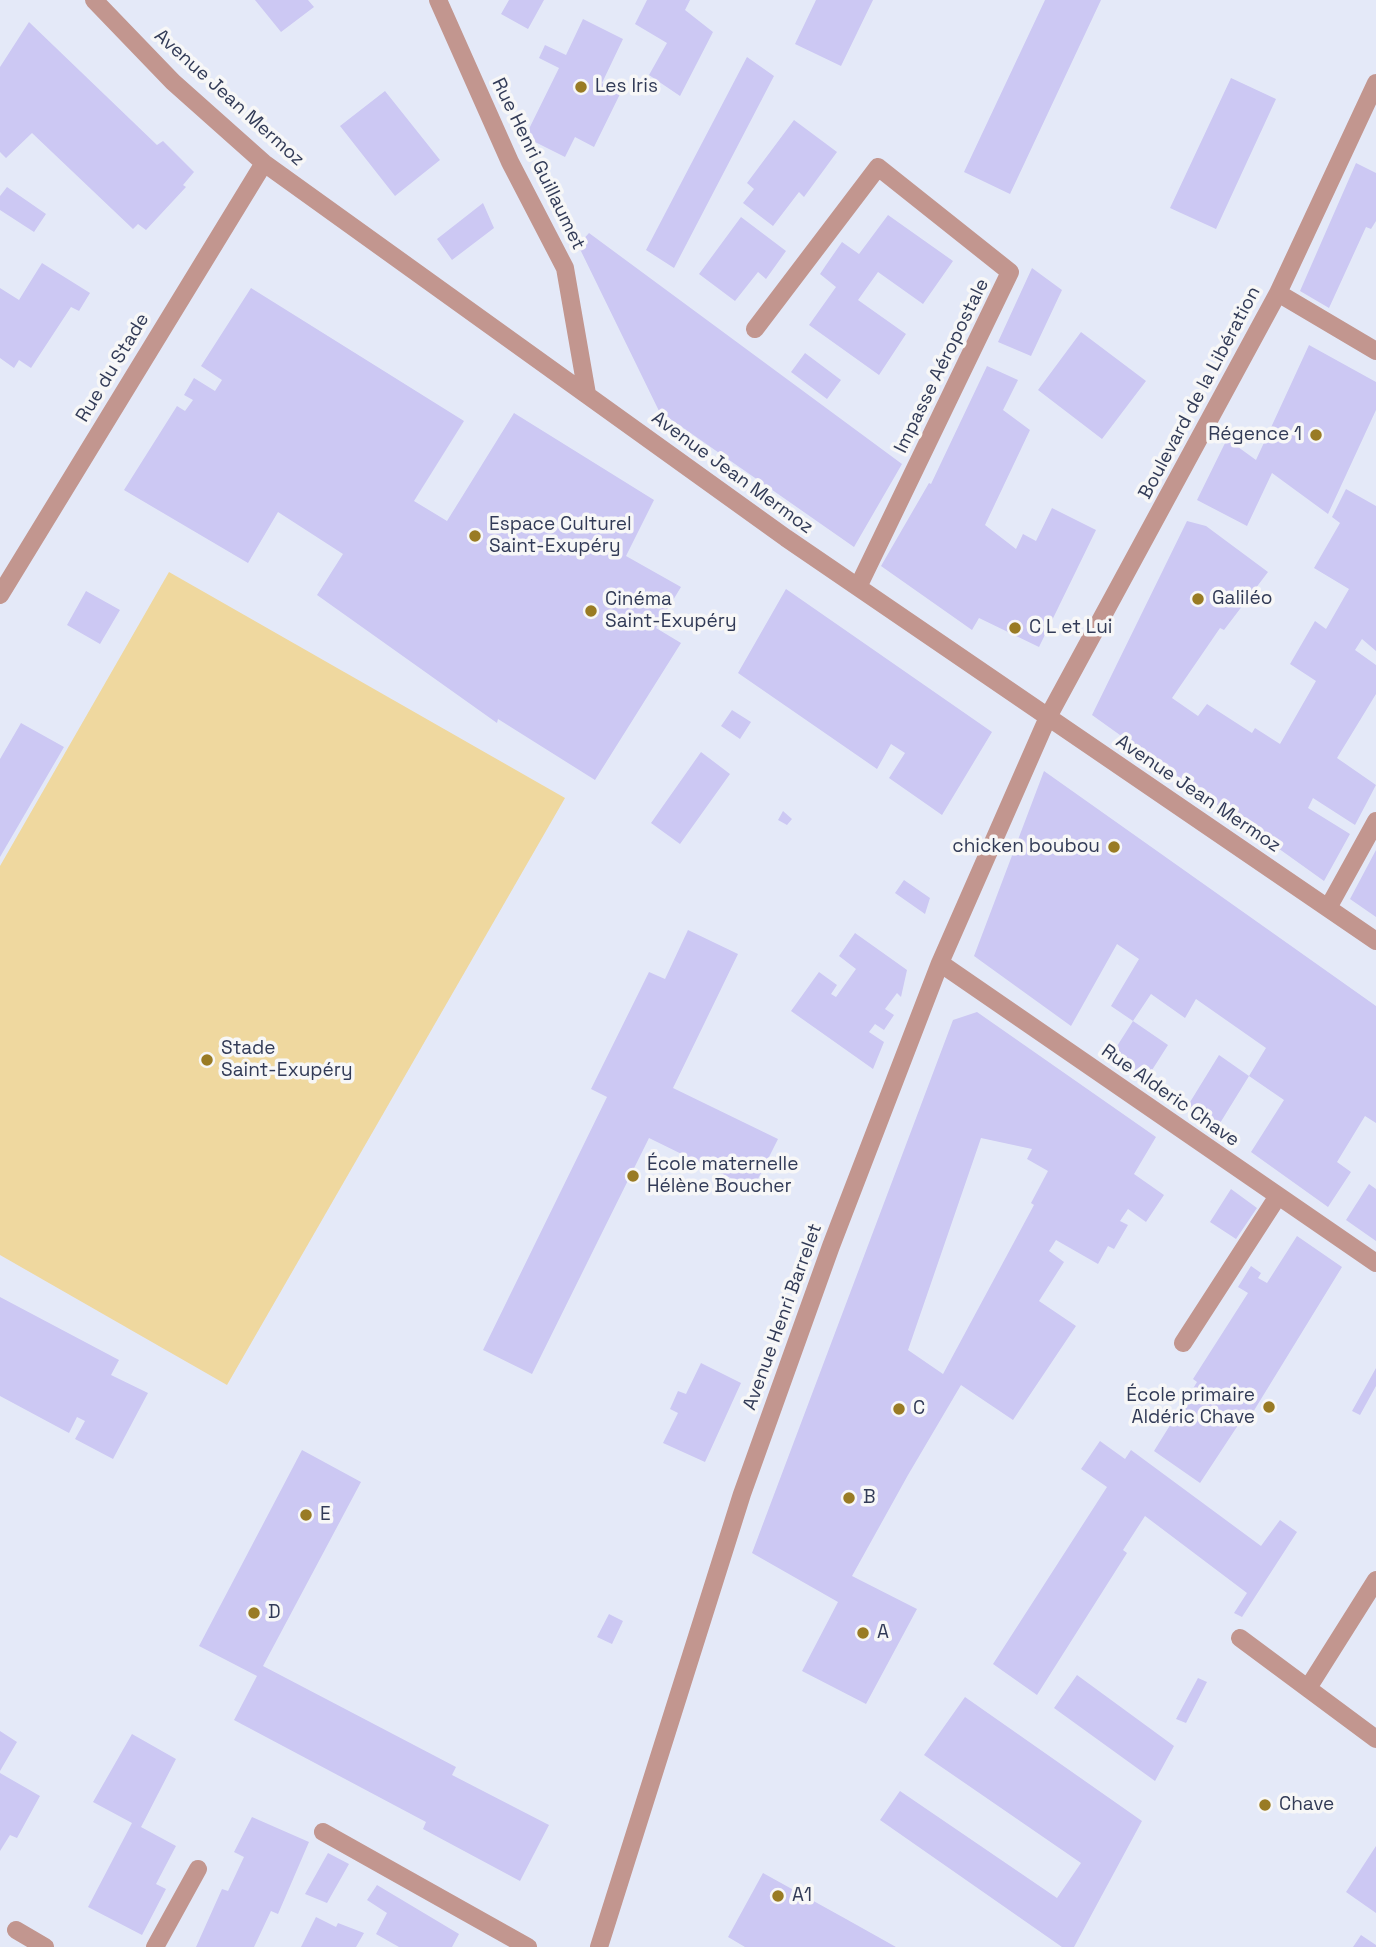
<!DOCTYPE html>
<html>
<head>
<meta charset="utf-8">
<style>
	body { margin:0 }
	canvas { display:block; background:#e4e9f8 }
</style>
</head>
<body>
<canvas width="1376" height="1947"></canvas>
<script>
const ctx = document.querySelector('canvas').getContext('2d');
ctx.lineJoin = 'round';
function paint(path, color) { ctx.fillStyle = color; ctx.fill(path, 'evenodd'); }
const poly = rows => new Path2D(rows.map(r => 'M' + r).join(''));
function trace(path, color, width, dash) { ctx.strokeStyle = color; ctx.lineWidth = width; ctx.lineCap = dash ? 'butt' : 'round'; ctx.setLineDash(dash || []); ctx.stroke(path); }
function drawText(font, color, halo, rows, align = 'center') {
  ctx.font = font + ' "Space Grotesk",sans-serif'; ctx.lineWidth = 7; ctx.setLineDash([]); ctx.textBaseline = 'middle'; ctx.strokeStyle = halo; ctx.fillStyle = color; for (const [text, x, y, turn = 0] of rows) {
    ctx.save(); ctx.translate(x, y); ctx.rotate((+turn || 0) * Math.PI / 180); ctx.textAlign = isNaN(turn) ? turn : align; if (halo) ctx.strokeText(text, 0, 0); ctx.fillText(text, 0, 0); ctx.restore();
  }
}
paint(poly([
	[169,572,565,798,227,1385,0,1255,0,866]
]), '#efd89f');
paint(poly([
	[255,0,308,0,314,7,281,32],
	[509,0,544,0,528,29,501,14],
	[647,0,690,0,685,10,713,32,680,96,649,75,667,43,635,24],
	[816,0,873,0,841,66,795,44],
	[1045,0,1101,0,1010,194,964,172],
	[583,19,623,39,602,83,621,92,594,147,575,137,565,157,525,137,559,68,539,58,545,45,566,55],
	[29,22,157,145,163,141,194,172,183,185,186,187,146,230,138,224,133,229,32,133,6,158,0,152,0,67],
	[747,57,774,76,674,268,646,250],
	[1231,78,1276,99,1216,229,1170,208],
	[385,91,440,160,395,196,340,126],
	[794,120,837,152,804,197,799,192,773,226,743,203,754,189,747,183],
	[1356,163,1376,173,1376,221,1371,229,1366,227,1329,308,1300,291],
	[7,187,46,214,34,232,0,210,0,196],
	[483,203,494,228,452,260,437,239],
	[888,215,953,261,923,304,878,272,858,300,906,334,879,375,809,325,836,287,820,274,826,265,842,242,859,254],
	[741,217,786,251,766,279,758,272,735,301,699,274],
	[589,233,902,464,854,547,659,411,578,245],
	[42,263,90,293,79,311,71,307,31,368,19,360,14,368,0,358,0,288,19,300],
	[1032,268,1062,290,1031,356,998,342],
	[251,288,464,421,414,501,447,521,514,413,654,500,626,556,681,587,656,628,681,643,595,780,498,719,497,723,317,595,343,554,278,512,248,563,124,490,177,406,185,411,193,400,184,395,194,378,215,391,222,380,201,366],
	[1081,332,1146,381,1102,439,1038,390],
	[1309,345,1376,382,1376,410,1328,514,1272,473,1247,526,1197,500,1227,439,1256,460],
	[805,353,841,380,827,399,791,372],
	[987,366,1018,380,1003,410,1030,430,985,525,1016,549,1023,534,1036,541,1052,508,1096,530,1039,647,979,618,972,630,881,566,929,483,931,484],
	[1346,489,1376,506,1376,651,1362,639,1355,650,1376,665,1376,694,1337,758,1376,785,1355,825,1313,798,1308,808,1350,834,1324,881,1092,715,1187,521,1206,526,1268,572,1224,630,1220,628,1172,698,1198,716,1207,704,1252,733,1255,728,1280,744,1316,681,1290,664,1315,621,1326,629,1349,589,1314,568,1340,523,1332,517],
	[786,589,992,732,942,815,889,778,905,753,891,744,877,769,738,673],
	[86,591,120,610,100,644,67,625],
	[732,710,751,722,740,739,721,726],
	[21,723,64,747,0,857,0,759],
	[701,752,730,774,680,844,651,823],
	[1044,771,1376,1006,1376,1123,1365,1116,1337,1162,1351,1172,1328,1207,1251,1152,1284,1100,1249,1076,1266,1048,1196,999,1185,1018,1151,994,1133,1021,1111,1006,1139,959,1117,944,1071,1026,974,956],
	[783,811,792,819,787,825,778,820],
	[1376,850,1376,917,1350,899],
	[904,880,930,898,925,914,895,893],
	[688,930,738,954,673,1088,778,1139,753,1189,649,1138,532,1374,483,1350,607,1097,591,1089,649,972,665,979],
	[855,933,907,970,901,997,897,993,885,1009,894,1015,884,1030,875,1024,869,1032,884,1042,873,1069,791,1011,819,972,837,985,831,994,836,997,856,969,839,956],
	[977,1012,1156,1137,1134,1174,1164,1195,1146,1222,1128,1209,1120,1221,1128,1225,1114,1249,1108,1246,1098,1264,1056,1240,1049,1251,1064,1262,1039,1301,1076,1326,1013,1420,961,1385,908,1475,852,1576,917,1609,866,1704,802,1671,838,1602,752,1553,953,1020],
	[981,1138,1032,1149,1027,1159,1048,1171,1031,1203,1034,1205,943,1374,908,1350],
	[1133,1021,1168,1045,1147,1078,1112,1054],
	[1219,1055,1249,1076,1217,1128,1187,1107],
	[1369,1184,1376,1189,1376,1241,1346,1220],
	[1231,1189,1257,1208,1236,1239,1210,1222],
	[1297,1236,1342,1267,1250,1417,1246,1413,1200,1483,1154,1451,1197,1382,1193,1379,1248,1293,1238,1287,1251,1266,1261,1273,1258,1278,1267,1283],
	[0,1297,119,1360,111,1375,148,1393,113,1459,75,1439,85,1421,77,1417,69,1433,0,1396],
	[701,1363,741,1383,705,1462,663,1443,678,1413,670,1409,678,1391,686,1394],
	[1376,1368,1376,1386,1360,1415,1352,1411],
	[1100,1441,1125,1459,1131,1450,1261,1546,1280,1520,1297,1532,1242,1617,1234,1613,1247,1593,1145,1516,1123,1550,1127,1553,1037,1695,993,1664,1107,1487,1081,1469],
	[302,1450,361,1482,263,1666,456,1767,452,1775,549,1825,520,1881,423,1829,426,1822,234,1720,257,1676,199,1646],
	[609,1614,623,1621,612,1644,597,1637],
	[1077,1675,1174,1746,1155,1781,1054,1708],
	[1198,1678,1207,1682,1186,1723,1176,1719],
	[965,1697,1142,1821,1074,1947,1062,1947,880,1820,900,1791,1057,1898,1081,1863,924,1755],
	[0,1731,17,1742,0,1771],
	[132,1734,176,1759,141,1827,176,1846,156,1884,166,1889,142,1935,88,1907,132,1823,93,1802],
	[0,1773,40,1796,17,1838,10,1835,0,1851],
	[252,1817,309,1842,278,1914,271,1911,254,1947,196,1947,222,1889,228,1891,244,1857,234,1852],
	[1376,1846,1376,1913,1346,1892],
	[328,1853,349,1864,327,1903,305,1894],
	[763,1873,846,1919,896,1947,745,1947,728,1937],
	[377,1885,459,1934,452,1947,399,1947,376,1934,387,1913,367,1900],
	[316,1917,336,1927,338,1923,364,1933,356,1947,301,1947],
	[1361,1935,1376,1945,1376,1947,1353,1947]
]), '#ccc8f3');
trace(poly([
	[94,0,173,82,264,163,786,538,1376,941],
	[438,0,510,162,565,268,587,394],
	[1278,293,1376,351],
	[755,329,878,167,1010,272,858,587],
	[0,595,264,163],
	[1328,908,1376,821],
	[940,963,1376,1263],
	[1183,1343,1278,1196],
	[1240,1638,1376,1739],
	[1308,1688,1376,1580],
	[323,1832,528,1947],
	[16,1930,45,1947],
	[155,1947,198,1869],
	[599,1947,742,1494,831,1246,940,963,1048,717,1278,293,1376,83]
]), '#c2968f', 18);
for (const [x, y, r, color] of [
	[581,87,7,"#997b24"],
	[1316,435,7,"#997b24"],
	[475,536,7,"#997b24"],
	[1198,599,7,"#997b24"],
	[591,611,7,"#997b24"],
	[1015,628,7,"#997b24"],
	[1114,847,7,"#997b24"],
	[207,1060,7,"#997b24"],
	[633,1176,7,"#997b24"],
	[1269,1407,7,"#997b24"],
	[899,1409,7,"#997b24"],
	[849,1498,7,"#997b24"],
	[306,1515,7,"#997b24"],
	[254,1613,7,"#997b24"],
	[863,1633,7,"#997b24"],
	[1265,1805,7,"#997b24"],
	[778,1896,7,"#997b24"]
]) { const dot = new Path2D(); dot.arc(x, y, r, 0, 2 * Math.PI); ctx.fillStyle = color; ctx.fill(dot); trace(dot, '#f7f7f7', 2.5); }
drawText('19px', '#323b57', '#f7f7f7', [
	["Les Iris",595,87],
	["Régence 1",1302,435,"right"],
	["Espace Culturel",489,525],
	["Saint-Exupéry",489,547],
	["Galiléo",1212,599],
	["Cinéma",605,600],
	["Saint-Exupéry",605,622],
	["C L et Lui",1029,628],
	["chicken boubou",1100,847,"right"],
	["Stade",221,1049],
	["Saint-Exupéry",221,1071],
	["École maternelle",647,1165],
	["Hélène Boucher",647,1187],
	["École primaire",1255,1396,"right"],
	["Aldéric Chave",1255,1418,"right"],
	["C",913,1409],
	["B",863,1498],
	["E",320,1515],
	["D",268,1613],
	["A",877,1633],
	["Chave",1279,1805],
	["A1",792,1896]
], 'left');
drawText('19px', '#323b57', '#f7f7f7', [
	["Avenue Jean Mermoz",229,98,42],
	["Rue Henri Guillaumet",538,164,64],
	["Impasse Aéropostale",942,366,-64],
	["Rue du Stade",113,368,-59],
	["Boulevard de la Libération",1200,393,-62],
	["Avenue Jean Mermoz",732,473,36],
	["Avenue Jean Mermoz",1198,794,34],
	["Rue Alderic Chave",1170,1096,35],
	["Avenue Henri Barrelet",783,1317,-70]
]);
</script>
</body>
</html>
